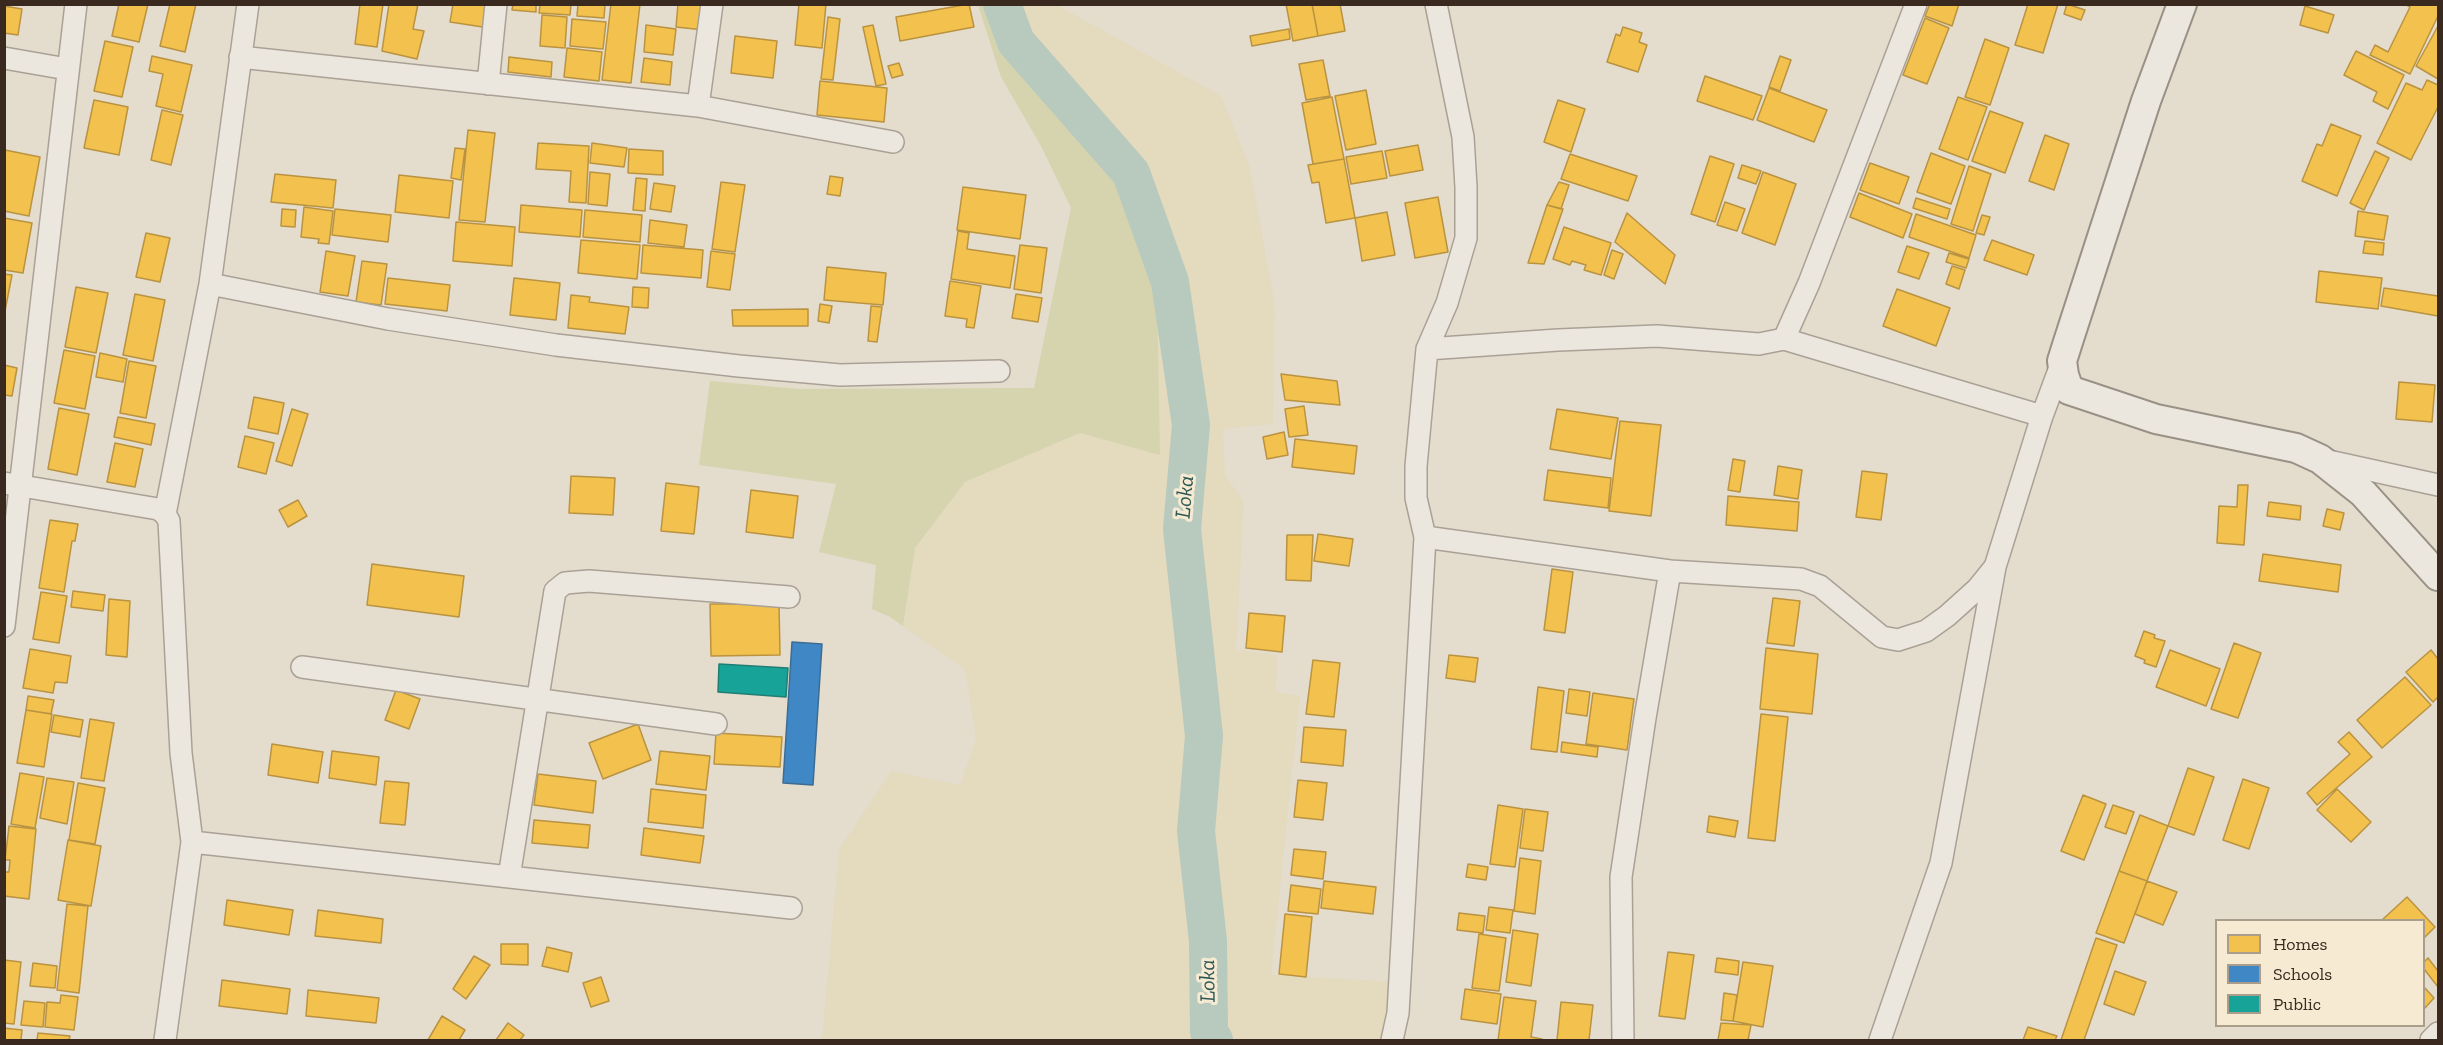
<!DOCTYPE html>
<html>
<head>
<meta charset="utf-8">
<style>
	body { margin:0 }
	#map { position:relative; width:2443px; height:1045px; overflow:hidden; background:#e4dccd; font-family:"Zilla Slab",serif }
	canvas { display:block }
	.frame { position:absolute; inset:0; border:6px solid #39291e; pointer-events:none }
	.legend { position:absolute; left:2215px; top:919px; width:210px; height:108px; box-sizing:border-box; background:#f6ead3; border:2px solid #aa9d8b; margin:0; padding:8px 10px; list-style:none; font-size:18px; color:#39291e }
	.legend li { display:flex; align-items:center; gap:12px; height:30px }
	.legend b { width:30px; border:2px solid #aa9d8b }
</style>
</head>
<body>
<div id="map">
<canvas width="2443" height="1045"></canvas>
<div class="frame"></div>
<ul class="legend">
<li><b style="height:16px;background:#f2c14e"></b>Homes</li>
<li><b style="height:16px;background:#3f88c5"></b>Schools</li>
<li><b style="height:16px;background:#17a398"></b>Public</li>
</ul>
</div>
<script>
const ctx = document.querySelector('canvas').getContext('2d');
ctx.lineJoin = 'round';
function paint(path, color) { ctx.fillStyle = color; ctx.fill(path, 'evenodd'); }
const poly = rows => new Path2D(rows.map(r => 'M' + r).join(''));
function trace(path, color, width, dash) { ctx.strokeStyle = color; ctx.lineWidth = width; ctx.lineCap = dash ? 'butt' : 'round'; ctx.setLineDash(dash || []); ctx.stroke(path); }
function drawText(font, color, halo, rows, align = 'center') {
  ctx.font = font + ' "Zilla Slab",serif'; ctx.lineWidth = 6; ctx.setLineDash([]); ctx.textBaseline = 'middle'; ctx.strokeStyle = halo; ctx.fillStyle = color; for (const [text, x, y, turn = 0] of rows) {
    ctx.save(); ctx.translate(x, y); ctx.rotate((+turn || 0) * Math.PI / 180); ctx.textAlign = isNaN(turn) ? turn : align; if (halo) ctx.strokeText(text, 0, 0); ctx.fillText(text, 0, 0); ctx.restore();
  }
}
paint(poly([
	[1013,5,1057,5,1221,96,1250,168,1275,306,1273,424,1223,429,1225,475,1244,502,1236,650,1277,655,1276,692,1300,696,1271,975,1396,982,1388,1040,822,1040,839,850,891,771,960,785,976,739,965,669,903,626,915,548,965,482,1080,433,1160,454,1128,205,1113,148,1018,20]
]), '#e4dabd');
paint(poly([
	[978,5,1013,5,1018,20,1113,148,1128,205,1157,295,1160,455,1080,433,965,482,915,548,903,626,890,617,872,609,876,565,819,552,836,484,699,465,710,381,799,389,1034,388,1071,208,1041,146,1001,77]
]), '#d5d4af');
const homes = poly([
	[119,4,148,4,139,42,112,36,119,4],
	[170,4,196,4,185,52,160,46,170,4],
	[360,4,383,4,377,47,355,44,360,4],
	[389,4,418,4,413,29,424,31,417,59,382,51,389,4],
	[453,4,486,5,483,27,450,22,453,4],
	[513,4,536,4,536,12,512,10,513,4],
	[540,4,571,4,570,15,539,13,540,4],
	[578,4,605,4,604,18,577,16,578,4],
	[611,4,640,4,631,83,602,80,611,4],
	[678,4,706,4,704,30,676,27,678,4],
	[799,4,826,4,822,48,795,45,799,4],
	[969,4,974,27,900,41,896,17,969,4],
	[1286,4,1312,4,1318,36,1293,41,1286,4],
	[1312,4,1340,4,1345,31,1318,36,1312,4],
	[1930,4,1959,4,1952,26,1925,16,1930,4],
	[2028,4,2058,4,2043,53,2015,45,2028,4],
	[2067,4,2085,10,2081,20,2064,14,2067,4],
	[2405,4,2438,4,2438,16,2410,74,2370,55,2375,45,2388,52,2410,7,2405,4],
	[4,6,22,9,18,35,4,33,4,6],
	[2305,6,2334,15,2328,33,2300,25,2305,6],
	[542,15,567,17,565,48,540,46,542,15],
	[828,17,840,19,833,80,821,79,828,17],
	[1925,18,1949,28,1927,84,1903,75,1925,18],
	[572,19,606,22,603,49,570,46,572,19],
	[646,25,676,29,673,55,644,52,646,25],
	[873,25,886,84,876,86,863,27,873,25],
	[2438,26,2438,79,2416,66,2438,26],
	[1623,27,1642,33,1639,42,1647,45,1638,72,1607,62,1616,34,1620,36,1623,27],
	[1289,29,1290,39,1252,46,1250,36,1289,29],
	[735,36,777,41,773,78,731,73,735,36],
	[1985,39,2009,48,1990,105,1965,97,1985,39],
	[105,41,133,47,122,97,94,91,105,41],
	[567,48,602,52,599,81,564,77,567,48],
	[2356,51,2404,75,2388,109,2373,101,2377,92,2344,75,2356,51],
	[152,56,192,65,181,112,156,106,163,74,149,71,152,56],
	[1780,56,1791,60,1780,91,1769,87,1780,56],
	[509,57,552,62,551,77,508,72,509,57],
	[644,58,672,62,670,85,641,82,644,58],
	[1323,60,1330,96,1306,100,1299,64,1323,60],
	[899,63,903,75,892,78,888,66,899,63],
	[1705,76,1762,96,1753,120,1697,101,1705,76],
	[2427,80,2438,85,2438,107,2411,160,2377,143,2406,83,2422,90,2427,80],
	[820,81,887,88,884,122,817,115,820,81],
	[1769,88,1827,110,1814,142,1757,120,1769,88],
	[1366,90,1376,144,1346,150,1335,96,1366,90],
	[1332,97,1344,159,1313,164,1302,103,1332,97],
	[1958,97,1987,107,1968,160,1939,149,1958,97],
	[94,100,128,107,119,155,84,148,94,100],
	[1558,100,1585,109,1571,152,1544,142,1558,100],
	[162,110,183,115,171,165,151,160,162,110],
	[1990,111,2023,123,2005,173,1972,161,1990,111],
	[2331,124,2361,136,2337,196,2302,181,2317,144,2322,146,2331,124],
	[468,130,495,133,485,222,459,220,468,130],
	[2045,135,2069,144,2054,190,2029,181,2045,135],
	[538,143,589,146,586,203,569,202,571,171,536,169,538,143],
	[592,143,627,148,624,167,590,163,592,143],
	[1418,145,1423,170,1390,176,1385,151,1418,145],
	[455,148,465,149,461,180,451,178,455,148],
	[629,149,663,151,663,175,628,173,629,149],
	[5,150,40,157,29,216,4,211,5,150],
	[1382,151,1387,178,1351,184,1346,157,1382,151],
	[2375,151,2389,158,2364,210,2350,203,2375,151],
	[1931,153,1965,166,1951,204,1917,192,1931,153],
	[1570,154,1637,176,1628,201,1561,179,1570,154],
	[1710,156,1734,164,1715,222,1691,214,1710,156],
	[1344,159,1355,218,1326,223,1319,182,1312,183,1308,165,1344,159],
	[1870,163,1909,177,1899,204,1860,190,1870,163],
	[1742,165,1761,171,1756,184,1738,178,1742,165],
	[1969,166,1991,174,1973,231,1951,224,1969,166],
	[590,172,610,174,607,206,588,204,590,172],
	[1763,172,1796,184,1775,245,1742,233,1763,172],
	[275,174,336,180,333,208,271,202,275,174],
	[399,175,453,181,449,218,395,212,399,175],
	[830,176,843,178,840,196,827,194,830,176],
	[636,178,647,179,645,211,633,210,636,178],
	[721,182,745,185,735,252,712,249,721,182],
	[1559,182,1569,185,1561,209,1547,205,1559,182],
	[654,183,675,186,671,212,650,209,654,183],
	[963,187,1026,195,1020,239,957,230,963,187],
	[1859,193,1912,214,1903,238,1850,217,1859,193],
	[1438,197,1448,252,1415,258,1405,203,1438,197],
	[1916,198,1950,209,1947,219,1913,208,1916,198],
	[1725,202,1745,209,1737,231,1717,225,1725,202],
	[521,205,582,210,580,237,519,232,521,205],
	[1547,205,1563,209,1544,264,1528,263,1547,205],
	[304,207,333,211,329,244,318,243,319,239,301,237,304,207],
	[282,209,296,210,295,227,281,226,282,209],
	[335,209,391,215,388,242,332,235,335,209],
	[585,210,642,215,640,242,583,237,585,210],
	[2358,211,2388,216,2384,240,2355,236,2358,211],
	[1387,212,1395,255,1362,261,1355,218,1387,212],
	[1627,213,1675,255,1665,284,1615,242,1627,213],
	[1916,214,1976,235,1969,258,1909,237,1916,214],
	[1982,215,1990,217,1984,235,1976,233,1982,215],
	[4,218,32,223,23,273,4,270,4,218],
	[650,220,687,225,684,247,648,243,650,220],
	[456,222,515,227,512,266,453,261,456,222],
	[1564,227,1611,243,1601,275,1584,270,1586,265,1572,261,1570,265,1553,259,1564,227],
	[958,231,969,233,967,249,1015,256,1010,288,951,279,958,231],
	[146,233,170,238,160,282,136,277,146,233],
	[581,240,640,245,637,279,578,273,581,240],
	[1992,240,2034,255,2027,275,1984,260,1992,240],
	[2365,241,2384,243,2383,255,2363,253,2365,241],
	[643,245,703,250,701,278,641,273,643,245],
	[1020,245,1047,248,1041,293,1014,289,1020,245],
	[1907,246,1929,253,1919,279,1898,272,1907,246],
	[1612,250,1623,254,1614,279,1604,275,1612,250],
	[326,251,355,256,348,296,320,292,326,251],
	[711,251,735,254,730,290,707,287,711,251],
	[1949,253,1969,259,1966,268,1946,262,1949,253],
	[362,261,387,264,381,305,356,302,362,261],
	[1952,266,1965,270,1959,289,1946,284,1952,266],
	[827,267,886,273,883,305,824,300,827,267],
	[2319,271,2382,278,2378,309,2316,302,2319,271],
	[4,274,12,275,4,316,4,274],
	[388,278,450,285,447,311,385,304,388,278],
	[514,278,560,283,556,320,510,315,514,278],
	[950,281,981,286,974,328,966,327,967,319,945,316,950,281],
	[76,287,108,293,96,353,65,347,76,287],
	[633,287,649,288,648,308,632,307,633,287],
	[2384,288,2438,296,2438,316,2381,306,2384,288],
	[1897,289,1950,308,1936,346,1883,326,1897,289],
	[135,294,165,300,153,361,123,355,135,294],
	[1016,294,1042,298,1038,322,1012,318,1016,294],
	[571,295,590,297,589,302,629,307,625,334,568,328,571,295],
	[820,304,832,306,829,323,818,321,820,304],
	[871,306,882,307,877,342,868,341,871,306],
	[808,309,808,326,733,326,732,310,808,309],
	[64,350,95,356,85,409,54,403,64,350],
	[100,353,127,359,123,382,96,377,100,353],
	[129,361,156,366,146,418,120,413,129,361],
	[4,365,17,368,12,396,4,395,4,365],
	[1281,374,1337,381,1340,405,1285,400,1281,374],
	[2399,382,2435,385,2432,422,2396,419,2399,382],
	[254,397,284,403,278,434,248,428,254,397],
	[1304,406,1308,435,1289,437,1285,409,1304,406],
	[59,408,89,414,77,475,48,469,59,408],
	[292,409,308,414,292,466,276,461,292,409],
	[1557,409,1618,418,1611,459,1550,449,1557,409],
	[118,417,155,424,151,445,114,437,118,417],
	[1620,421,1661,425,1651,516,1609,511,1620,421],
	[1284,432,1288,455,1267,459,1263,437,1284,432],
	[245,436,274,443,266,474,238,467,245,436],
	[1295,439,1357,446,1354,474,1292,467,1295,439],
	[115,443,143,449,135,487,107,482,115,443],
	[1733,459,1745,461,1740,492,1728,490,1733,459],
	[1778,466,1802,470,1798,499,1774,495,1778,466],
	[1548,470,1611,478,1608,508,1544,500,1548,470],
	[1862,471,1887,474,1881,520,1856,517,1862,471],
	[571,476,615,478,613,515,569,513,571,476],
	[666,483,699,487,694,534,661,531,666,483],
	[2238,485,2248,485,2244,545,2217,543,2219,506,2237,507,2238,485],
	[751,490,798,496,793,538,746,532,751,490],
	[1728,496,1799,502,1797,531,1726,525,1728,496],
	[298,500,307,516,288,527,279,510,298,500],
	[2269,502,2301,506,2300,520,2267,516,2269,502],
	[2327,509,2344,513,2340,530,2323,526,2327,509],
	[50,520,78,524,75,541,72,541,64,592,39,588,50,520],
	[1318,534,1353,539,1349,566,1314,561,1318,534],
	[1287,535,1313,535,1311,581,1286,580,1287,535],
	[2263,554,2341,565,2338,592,2259,581,2263,554],
	[372,564,464,576,459,617,367,605,372,564],
	[1552,569,1573,572,1565,633,1544,630,1552,569],
	[73,591,105,595,103,611,71,607,73,591],
	[41,592,67,596,59,643,33,639,41,592],
	[1773,598,1800,601,1794,646,1767,643,1773,598],
	[109,599,130,601,127,657,106,655,109,599],
	[710,604,779,604,780,655,711,656,710,604],
	[1249,613,1285,616,1282,652,1246,648,1249,613],
	[2144,631,2155,635,2154,638,2165,641,2156,667,2144,663,2145,660,2135,656,2144,631],
	[2234,643,2261,653,2238,718,2211,709,2234,643],
	[1766,648,1818,654,1812,714,1760,709,1766,648],
	[30,649,71,656,67,683,55,682,53,693,23,688,30,649],
	[2170,650,2220,669,2206,706,2156,687,2170,650],
	[2431,650,2438,659,2438,697,2433,702,2406,672,2431,650],
	[1449,655,1478,658,1475,682,1446,678,1449,655],
	[1313,660,1340,663,1334,717,1306,714,1313,660],
	[2405,677,2431,705,2382,748,2357,720,2405,677],
	[1538,687,1564,691,1557,752,1531,749,1538,687],
	[1569,689,1590,692,1587,716,1566,713,1569,689],
	[396,690,420,699,409,729,385,720,396,690],
	[1593,693,1634,699,1627,750,1586,744,1593,693],
	[28,696,54,700,51,714,26,710,28,696],
	[26,710,52,714,44,767,17,763,26,710],
	[1761,714,1788,717,1775,841,1748,838,1761,714],
	[54,715,83,720,80,737,51,732,54,715],
	[90,719,114,723,104,781,81,778,90,719],
	[638,724,651,760,603,779,589,743,638,724],
	[1304,727,1346,730,1343,766,1301,762,1304,727],
	[2349,732,2372,757,2317,805,2307,793,2350,754,2338,742,2349,732],
	[716,733,782,737,780,767,714,764,716,733],
	[1562,742,1598,747,1597,757,1561,752,1562,742],
	[272,744,323,752,318,783,268,775,272,744],
	[332,751,379,757,376,785,329,778,332,751],
	[660,751,710,756,706,790,656,784,660,751],
	[2188,768,2214,777,2194,835,2168,826,2188,768],
	[20,773,44,777,35,828,11,824,20,773],
	[538,774,596,781,593,813,534,805,538,774],
	[47,778,74,782,67,824,40,818,47,778],
	[2243,779,2269,788,2249,849,2223,840,2243,779],
	[1298,780,1327,783,1323,820,1294,817,1298,780],
	[385,781,409,783,405,825,380,823,385,781],
	[78,783,105,788,95,844,69,840,78,783],
	[651,789,706,795,703,828,648,822,651,789],
	[2337,789,2371,822,2351,842,2317,810,2337,789],
	[2083,795,2106,804,2084,860,2061,851,2083,795],
	[1498,805,1523,809,1515,867,1490,864,1498,805],
	[2113,805,2134,812,2126,834,2105,827,2113,805],
	[1525,809,1548,812,1543,851,1520,848,1525,809],
	[2140,815,2168,826,2147,881,2119,871,2140,815],
	[1709,816,1738,821,1735,837,1707,832,1709,816],
	[534,820,590,825,588,848,532,843,534,820],
	[9,826,36,829,29,899,4,896,4,872,9,872,10,860,5,860,9,826],
	[644,828,704,836,700,863,641,855,644,828],
	[68,840,101,846,91,906,58,900,68,840],
	[1294,849,1326,852,1323,879,1291,875,1294,849],
	[1520,858,1541,861,1535,914,1514,911,1520,858],
	[1468,864,1488,867,1486,880,1466,877,1468,864],
	[2119,871,2147,881,2124,943,2096,933,2119,871],
	[1324,881,1376,887,1373,914,1321,908,1324,881],
	[2147,881,2177,892,2163,925,2135,914,2147,881],
	[1291,885,1321,889,1318,914,1288,911,1291,885],
	[2407,897,2435,927,2424,938,2424,920,2382,920,2407,897],
	[227,900,293,910,289,935,224,925,227,900],
	[67,904,88,906,79,993,57,990,67,904],
	[1489,907,1513,910,1510,933,1486,930,1489,907],
	[318,910,383,919,381,943,315,936,318,910],
	[1459,913,1485,916,1483,933,1457,930,1459,913],
	[1285,914,1312,917,1306,977,1279,974,1285,914],
	[1513,930,1538,934,1531,986,1506,982,1513,930],
	[1479,934,1506,938,1499,991,1472,988,1479,934],
	[2096,938,2117,945,2084,1040,2061,1040,2096,938],
	[501,944,528,944,528,965,501,964,501,944],
	[547,947,572,953,568,972,542,966,547,947],
	[1668,952,1694,955,1685,1019,1659,1016,1668,952],
	[474,956,490,965,466,999,453,989,474,956],
	[1717,958,1739,961,1738,975,1715,972,1717,958],
	[2428,958,2438,971,2438,987,2424,969,2424,962,2428,958],
	[4,960,21,962,14,1024,4,1023,4,960],
	[1743,962,1773,966,1763,1027,1733,1021,1743,962],
	[33,963,57,966,55,988,30,986,33,963],
	[2115,971,2146,982,2134,1015,2104,1004,2115,971],
	[601,977,609,1001,591,1007,583,983,601,977],
	[222,980,290,989,287,1014,219,1006,222,980],
	[2424,987,2434,998,2424,1009,2424,987],
	[1465,989,1501,994,1497,1024,1461,1019,1465,989],
	[308,990,379,998,376,1023,306,1016,308,990],
	[1724,993,1737,995,1733,1021,1721,1020,1724,993],
	[61,995,78,997,74,1030,45,1027,47,1002,60,1003,61,995],
	[1504,997,1536,1001,1531,1037,1542,1039,1541,1040,1498,1040,1504,997],
	[24,1001,45,1003,43,1027,21,1025,24,1001],
	[1561,1002,1593,1005,1589,1040,1557,1040,1561,1002],
	[442,1016,465,1030,459,1040,428,1040,442,1016],
	[508,1023,524,1035,520,1040,496,1040,508,1023],
	[1721,1023,1751,1025,1748,1040,1718,1040,1721,1023],
	[2028,1027,2057,1036,2055,1040,2023,1040,2028,1027],
	[4,1028,22,1030,21,1040,4,1040,4,1028],
	[38,1033,70,1036,69,1040,37,1040,38,1033]
]);
paint(homes, '#f2c14e');
trace(homes, '#ba9340', 1.5);
const schools = poly([
	[792,642,822,644,813,785,783,783,792,642]
]);
paint(schools, '#3f88c5');
trace(schools, '#3d6c93', 1.5);
const public = poly([
	[719,664,788,668,786,697,718,692,719,664]
]);
paint(public, '#17a398');
trace(public, '#217e73', 1.5);
trace(poly([
	[1002,4,1016,42,1131,173,1170,282,1191,425,1182,529,1204,736,1196,831,1208,941,1209,1032,1214,1040]
]), '#b8c9be', 38);
const street = poly([
	[240,57,698,106,893,142],
	[4,58,67,69],
	[488,84,496,4],
	[698,106,712,4],
	[210,284,388,319,556,345,739,366,840,375,999,371],
	[1784,339,2042,416],
	[1427,349,1558,340,1657,336,1759,344,1784,339,1809,283,1916,4],
	[2324,460,2438,485],
	[4,483,158,509,165,514],
	[1425,537,1670,571,1801,579,1820,586,1882,637,1898,640,1926,631,1947,616,1977,589,1994,568],
	[4,626,76,4],
	[302,667,716,724],
	[192,842,791,908],
	[509,877,555,591,565,583,589,581,789,597],
	[165,1040,192,842,181,753,169,521,165,514,210,284,248,4],
	[1392,1040,1398,1013,1425,537,1416,498,1416,466,1427,349,1447,303,1466,238,1466,187,1463,137,1436,4],
	[1623,1040,1621,877,1645,718,1670,571],
	[1880,1040,1941,863,1995,567,2042,416,2062,362],
	[2431,1040,2438,1033]
]);
const secondary = poly([
	[2182,4,2146,101,2068,342,2062,361,2064,375,2069,390,2156,419,2296,448,2320,459,2363,493,2438,576]
]);
trace(street, '#aaa196', 24);
trace(secondary, '#999186', 32);
trace(street, '#ece7de', 21);
trace(secondary, '#ece7de', 28);
drawText('italic 22px', '#2d5853', '#f6ead3', [
	["Loka",1185,497,-85],
	["Loka",1208,981,-91]
]);
</script>
</body>
</html>
